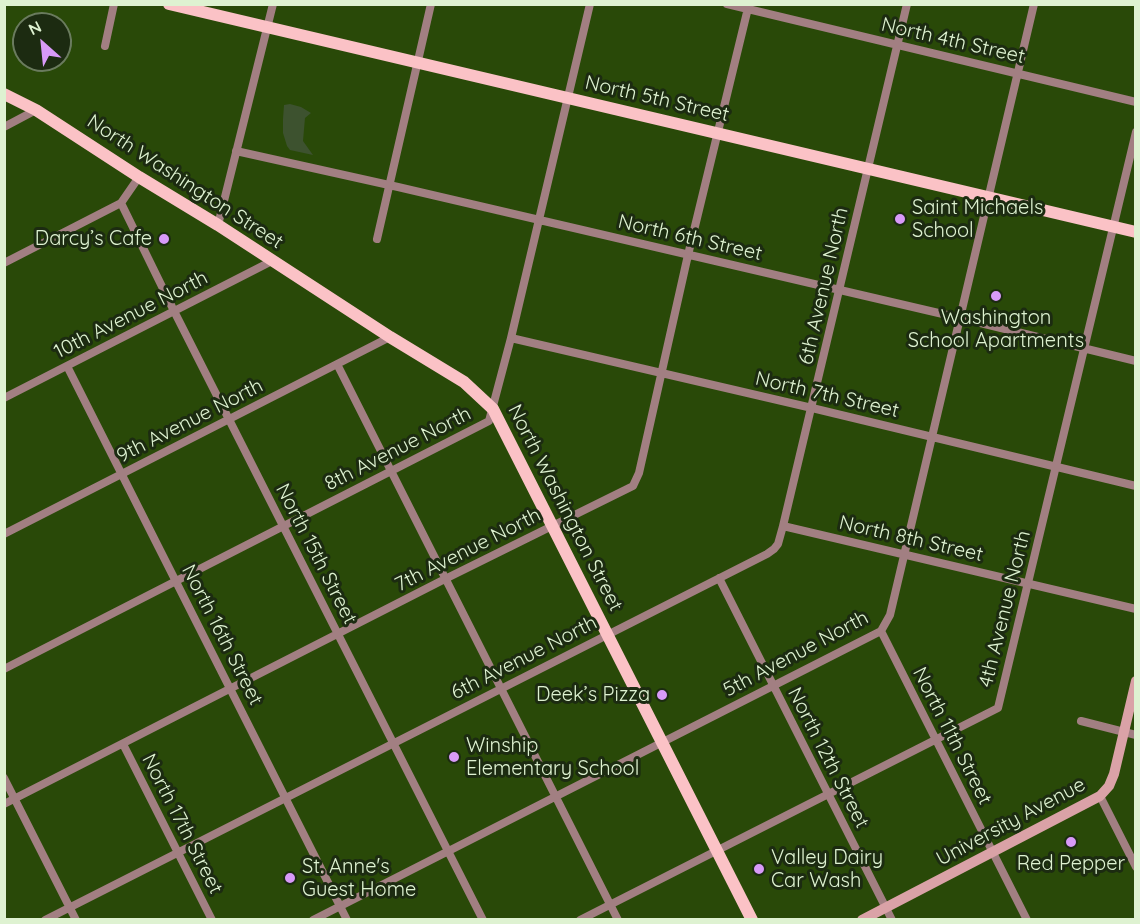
<!DOCTYPE html>
<html>
<head>
<meta charset="utf-8">
<style>
	body { margin:0 }
	#map { position:relative; width:1140px; height:924px; overflow:hidden; background:#294908; font-family:Quicksand,sans-serif }
	canvas { display:block }
	.frame { position:absolute; inset:0; border:6px solid #def2d1; pointer-events:none }
	.north { position:absolute; left:12px; top:12px; width:60px; height:60px; box-sizing:border-box; background:#1c2b11; border:2px solid #6a7b5e; border-radius:50%; rotate:333deg; font-size:16px; font-weight:700; line-height:24px; text-align:center; color:#def2d1 }
	.north::after { content:''; display:block; margin:auto; width:21px; height:27px; background:#d89af8; clip-path:polygon(50% 0,100% 100%,50% 72%,0 100%) }
</style>
</head>
<body>
<div id="map">
<canvas width="1140" height="924"></canvas>
<div class="frame"></div>
<div class="north">N</div>
</div>
<script>
const ctx = document.querySelector('canvas').getContext('2d');
ctx.lineJoin = 'round';
function paint(path, color) { ctx.fillStyle = color; ctx.fill(path, 'evenodd'); }
const poly = rows => new Path2D(rows.map(r => 'M' + r).join(''));
function trace(path, color, width, dash) { ctx.strokeStyle = color; ctx.lineWidth = width; ctx.lineCap = dash ? 'butt' : 'round'; ctx.setLineDash(dash || []); ctx.stroke(path); }
function drawText(font, color, halo, rows, align = 'center') {
  ctx.font = font + ' Quicksand,sans-serif'; ctx.lineWidth = 6; ctx.setLineDash([]); ctx.textBaseline = 'middle'; ctx.strokeStyle = halo; ctx.fillStyle = color; for (const [text, x, y, turn = 0] of rows) {
    ctx.save(); ctx.translate(x, y); ctx.rotate((+turn || 0) * Math.PI / 180); ctx.textAlign = isNaN(turn) ? turn : align; if (halo) ctx.strokeText(text, 0, 0); ctx.fillText(text, 0, 0); ctx.restore();
  }
}
paint(poly([
	[290,104,301,107,311,113,305,118,303,141,313,155,290,150,287,146,283,133,283,119,284,105]
]), '#3d522f');
trace(poly([
	[727,4,1136,102],
	[105,46,114,4],
	[4,127,36,110],
	[236,151,398,187,960,318,1136,361],
	[121,203,174,311,483,920],
	[218,225,273,4],
	[377,239,431,4],
	[4,263,121,203,139,177],
	[511,338,812,408,1136,486],
	[337,364,618,920],
	[67,366,347,920],
	[4,398,272,261],
	[783,526,1136,609],
	[4,534,390,337],
	[719,578,892,920],
	[881,631,1027,920],
	[4,669,489,421,511,338,590,4],
	[1081,721,1136,735],
	[123,744,212,920],
	[4,778,76,920],
	[1100,796,1136,867],
	[4,804,445,579,633,486,639,473,688,255,749,4],
	[45,920,767,554,774,549,778,544,783,526,907,4],
	[313,920,881,631,890,615,1034,4],
	[580,920,998,708,1136,132]
]), '#a27f82', 8);
trace(poly([
	[862,920,1100,796,1109,786,1114,774,1136,681]
]), '#daa2a7', 10);
trace(poly([
	[169,4,1136,232],
	[4,94,36,110,139,177,218,225,390,337,464,382,493,409,752,920]
]), '#fbc2c6', 12);
for (const [x, y, r, color] of [
	[900,219,6,"#d89af8"],
	[164,239,6,"#d89af8"],
	[996,296,6,"#d89af8"],
	[662,695,6,"#d89af8"],
	[454,757,6,"#d89af8"],
	[1071,842,6,"#d89af8"],
	[759,869,6,"#d89af8"],
	[290,878,6,"#d89af8"]
]) { const dot = new Path2D(); dot.arc(x, y, r, 0, 2 * Math.PI); ctx.fillStyle = color; ctx.fill(dot); trace(dot, '#1c2b11', 2); }
drawText('20px', '#def2d1', '#1c2b11', [
	["North 4th Street",953,41,13],
	["North 5th Street",657,99,13],
	["North Washington Street",185,182,33],
	["North 6th Street",690,238,13],
	["6th Avenue North",824,286,-77],
	["10th Avenue North",131,315,-27],
	["North 7th Street",827,395,13],
	["9th Avenue North",190,421,-27],
	["8th Avenue North",398,449,-27],
	["North Washington Street",565,508,63],
	["North 8th Street",911,539,13],
	["7th Avenue North",468,550,-27],
	["North 15th Street",316,554,63],
	["4th Avenue North",1005,609,-76],
	["North 16th Street",222,635,63],
	["5th Avenue North",796,654,-28],
	["6th Avenue North",524,658,-27],
	["North 11th Street",952,736,63],
	["North 12th Street",828,758,63],
	["University Avenue",1011,822,-28],
	["North 17th Street",182,824,63]
]);
drawText('20px', '#def2d1', '#1c2b11', [
	["Saint Michaels",912,208],
	["School",912,231],
	["Darcy’s Cafe",152,239,"right"],
	["Washington",996,318,"center"],
	["School Apartments",996,341,"center"],
	["Deek’s Pizza",650,695,"right"],
	["Winship",466,746],
	["Elementary School",466,769],
	["Valley Dairy",771,858],
	["Car Wash",771,881],
	["Red Pepper",1071,864,"center"],
	["St. Anne's",302,867],
	["Guest Home",302,890]
], 'left');
</script>
</body>
</html>
